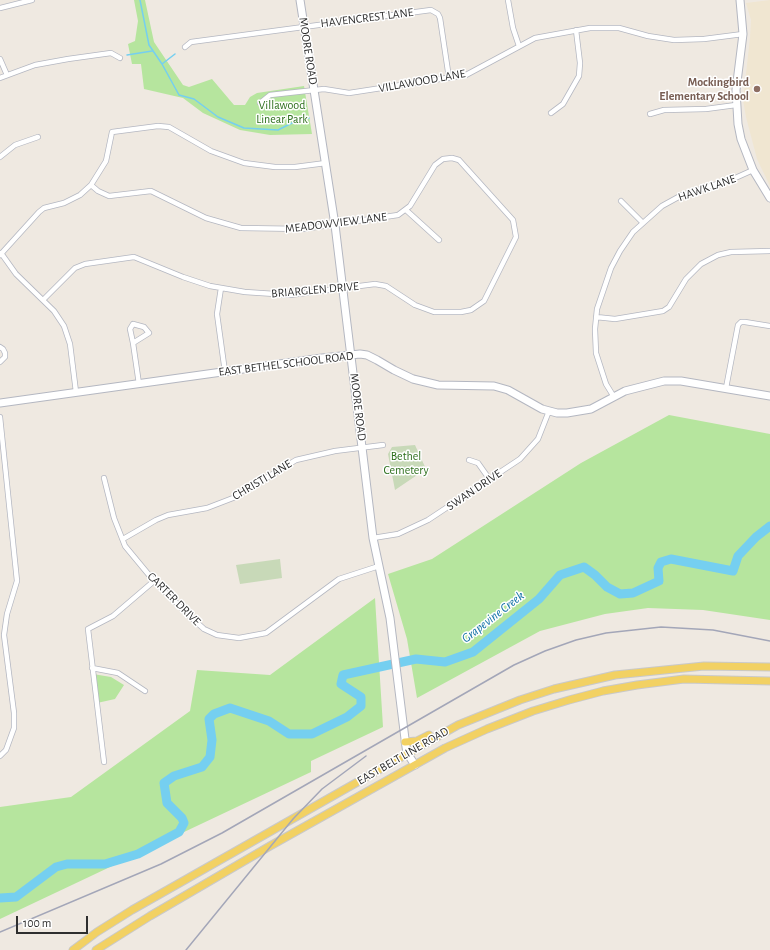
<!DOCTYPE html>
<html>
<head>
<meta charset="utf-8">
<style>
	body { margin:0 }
	#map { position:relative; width:770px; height:950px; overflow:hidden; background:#efe9e1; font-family:"Alegreya Sans",sans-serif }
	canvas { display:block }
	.scale { position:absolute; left:16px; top:916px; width:72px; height:18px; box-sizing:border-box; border:2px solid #2e2e2e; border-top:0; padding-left:5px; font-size:12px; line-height:14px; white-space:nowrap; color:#2e2e2e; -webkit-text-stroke:3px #fff; paint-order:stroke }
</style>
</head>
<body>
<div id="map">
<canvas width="770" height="950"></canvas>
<div class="scale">100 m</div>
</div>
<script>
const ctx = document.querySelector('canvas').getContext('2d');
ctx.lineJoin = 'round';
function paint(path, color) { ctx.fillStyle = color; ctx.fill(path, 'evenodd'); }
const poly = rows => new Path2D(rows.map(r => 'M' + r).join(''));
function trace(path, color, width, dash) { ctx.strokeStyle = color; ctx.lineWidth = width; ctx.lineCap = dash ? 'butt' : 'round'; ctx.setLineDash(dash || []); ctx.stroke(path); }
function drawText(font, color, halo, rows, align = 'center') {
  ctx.font = font + ' "Alegreya Sans",sans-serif'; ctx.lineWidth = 3; ctx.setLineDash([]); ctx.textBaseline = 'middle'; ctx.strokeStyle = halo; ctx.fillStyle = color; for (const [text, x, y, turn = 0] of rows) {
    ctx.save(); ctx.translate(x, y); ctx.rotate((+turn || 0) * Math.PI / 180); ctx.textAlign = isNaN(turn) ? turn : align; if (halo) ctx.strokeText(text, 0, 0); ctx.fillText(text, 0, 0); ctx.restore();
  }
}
paint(poly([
	[770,0,770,186,757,159,746,117,743,100,750,38,751,20,746,3]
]), '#f0e6d1');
paint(poly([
	[134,0,145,0,154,42,183,85,189,87,212,79,234,105,245,105,250,97,257,93,304,86,312,134,270,135,240,130,203,113,183,98,144,89,141,64,132,64,128,44,135,41,138,21],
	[669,415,770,434,770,620,703,610,648,608,605,614,540,631,417,698,407,639,388,574,432,559,581,463],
	[375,598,383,727,311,761,311,772,0,919,0,807,71,797,190,711,197,670,270,675],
	[93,674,111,677,124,685,115,699,97,703]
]), '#b6e59e');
paint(poly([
	[415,445,426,469,395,490,388,454,392,447],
	[280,559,282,578,240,584,236,565]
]), '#c8d9b8');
trace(poly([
	[140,0,149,45,162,64,179,95,194,99,218,117,244,128,278,130,296,121,309,118],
	[127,55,152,51],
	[162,64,175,54]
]), '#75cff0', 1.5);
trace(poly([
	[0,898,16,897,56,867,67,864,105,864,138,854,179,832,184,823,182,818,167,803,164,783,174,776,202,767,210,757,212,740,209,719,214,714,230,708,269,721,289,734,312,734,347,717,361,706,361,697,341,684,343,675,416,659,445,662,473,652,539,599,560,575,584,567,595,575,607,587,620,594,633,593,659,581,658,568,661,562,671,559,733,571,738,556,756,537,770,526]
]), '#75cff0', 9);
const street = poly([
	[508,0,513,28,519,46],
	[0,8,32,0],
	[185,47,191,42,431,10,438,14,440,18,449,78],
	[0,59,7,75],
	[0,78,35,65,68,59,111,53,120,58],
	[260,103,270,95,324,89,349,93,466,75,535,38,590,28,619,28,648,36,674,40,704,39,743,34],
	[551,113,563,104,579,76,580,63,576,30],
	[650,114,664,110,706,109,736,105],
	[0,157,15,145,38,137],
	[621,201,642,222],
	[406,210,439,240],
	[1,253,16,274,54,311,64,326,70,344,76,392],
	[0,255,39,212,44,208,64,203,80,195,91,185,106,161,112,132,158,126,169,127,211,151,244,163,275,167,295,167,326,163],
	[221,288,217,314,225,372],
	[43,300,75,268,85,264,134,257,183,277,210,286,245,292,290,295,375,284,386,286,415,305,434,312,461,312,471,310,484,301,516,237,513,220,459,160,452,158,443,159,435,165,410,206,398,215,303,229,241,228,206,218,151,191,109,196,98,191,91,185],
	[596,317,615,319,663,311,669,307,686,279,701,264,718,255,731,252,770,251],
	[133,324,144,327,149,333,133,343,130,329,133,324],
	[133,343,139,384],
	[0,347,3,349,5,353,5,357,0,362],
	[726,388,738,325,741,322,745,322,770,326],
	[614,397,606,384,596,353,595,329,597,309,611,268,620,251,633,232,662,206,682,195,733,179,753,170],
	[0,417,17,581,7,614,4,635,14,713,14,728,6,750,0,756],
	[469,460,478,463,490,480],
	[104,478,114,518,125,546,154,581,194,620,204,629,217,635,239,638,266,633,339,579,379,566],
	[373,538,398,534,428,520,520,459,538,439,549,411],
	[123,539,156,520,168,515,207,508,233,498,296,460,335,451,383,445],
	[92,668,118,673,145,691],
	[104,762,88,629,113,616,154,581]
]);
const secondary = poly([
	[300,0,335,225,373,538,390,618,406,747,407,753,415,765],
	[740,0,743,34,736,90,738,124,741,139,753,170,770,198],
	[0,403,322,358,360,354,367,355,377,360,394,370,413,379,438,385,494,386,508,390,542,409,557,413,567,413,591,409,625,391,664,381,681,381,770,396]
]);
const primary = poly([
	[405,742,417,741,429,735],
	[73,950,97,932,132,910,458,725,520,700,554,689,615,675,704,666,770,667],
	[96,950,150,916,270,846,445,748,487,729,533,711,569,700,603,691,637,685,684,679,770,681]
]);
trace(street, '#b4b7c1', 6);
trace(secondary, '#b4b7c1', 9);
trace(primary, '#c9c9c9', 9);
trace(street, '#fff', 4.5);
trace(secondary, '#fff', 7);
trace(primary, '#f2d163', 7);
trace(poly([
	[0,932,161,864,222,833,514,665,545,651,576,640,606,633,661,627,713,630,770,641],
	[186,950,293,819,322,789,366,756]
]), '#a3a6b8', 1.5);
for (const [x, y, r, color] of [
	[757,89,4,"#8d6e63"]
]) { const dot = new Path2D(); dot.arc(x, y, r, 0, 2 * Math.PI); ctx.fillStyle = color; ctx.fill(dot); trace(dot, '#fff', 1.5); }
drawText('12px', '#2e2e2e', '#fff', [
	["HAVENCREST LANE",367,18,-7],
	["MOORE ROAD",308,51,81],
	["VILLAWOOD LANE",422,81,-10],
	["HAWK LANE",707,188,-19],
	["MEADOWVIEW LANE",336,223,-7],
	["BRIARGLEN DRIVE",315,290,-5],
	["EAST BETHEL SCHOOL ROAD",286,364,-7],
	["MOORE ROAD",358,407,83],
	["CHRISTI LANE",262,480,-31],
	["SWAN DRIVE",474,490,-34],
	["CARTER DRIVE",174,599,45],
	["EAST BELT LINE ROAD",403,756,-30]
]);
drawText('bold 12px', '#785e54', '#fff', [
	["Mockingbird",749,82],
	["Elementary School",749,96]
], 'right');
drawText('12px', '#2c6e1b', '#fff', [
	["Villawood",282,105],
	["Linear Park",282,119],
	["Bethel",406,456],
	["Cemetery",406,470]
]);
drawText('italic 13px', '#0d6fa3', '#fff', [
	["Grapevine Creek",493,617,-38]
]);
</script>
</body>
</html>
